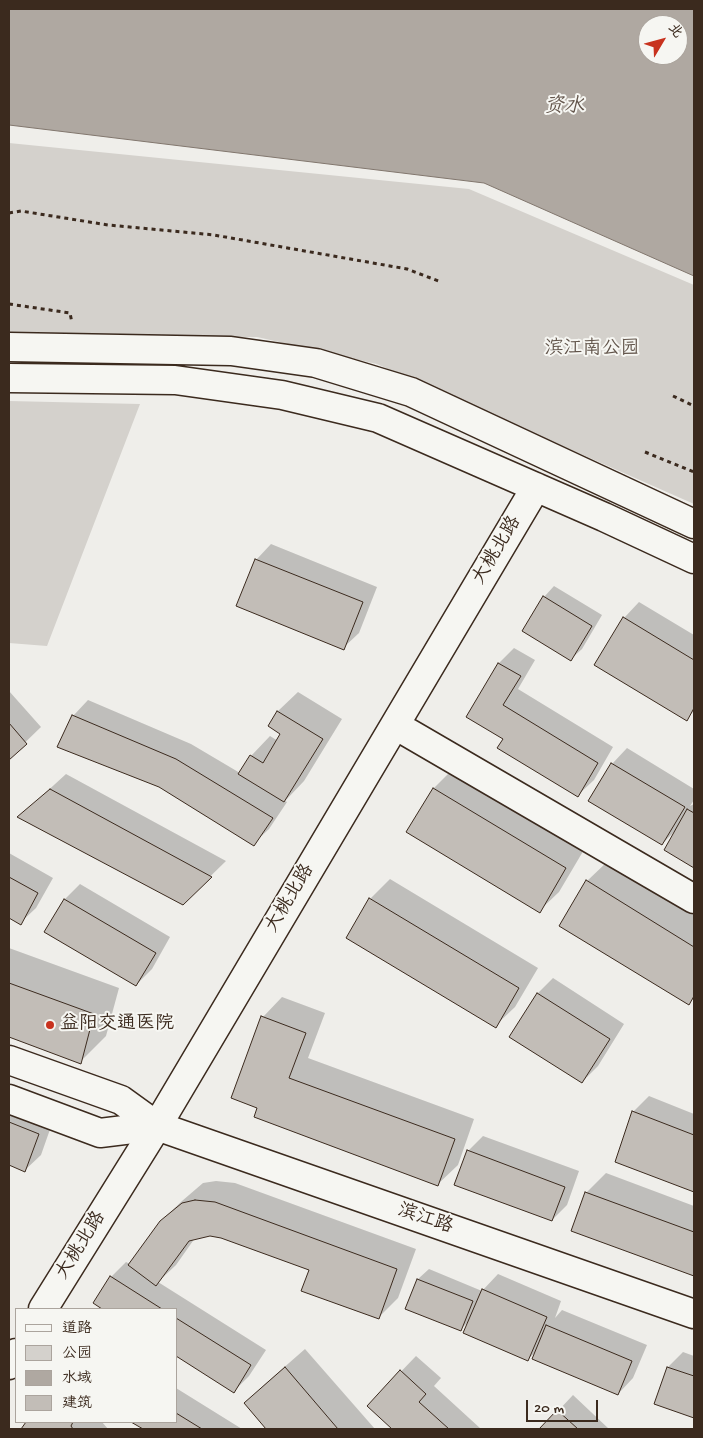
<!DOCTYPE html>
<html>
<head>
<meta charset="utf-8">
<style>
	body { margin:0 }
	#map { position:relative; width:703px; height:1438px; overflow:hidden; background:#efeeea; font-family:"Gochi Hand","LXGW WenKai TC",sans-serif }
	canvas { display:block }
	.frame { position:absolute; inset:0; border:10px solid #3b2a1e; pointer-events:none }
	.legend { position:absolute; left:15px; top:1308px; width:162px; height:115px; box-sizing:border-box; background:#f6f6f2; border:1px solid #aba49d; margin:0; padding:6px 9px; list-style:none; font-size:15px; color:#3b2a1e }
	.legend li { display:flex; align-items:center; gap:10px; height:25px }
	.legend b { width:25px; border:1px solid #aba49d }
	.north { position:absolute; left:638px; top:15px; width:50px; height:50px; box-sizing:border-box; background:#f6f6f2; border:1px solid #aba49d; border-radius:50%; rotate:53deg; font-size:14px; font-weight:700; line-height:20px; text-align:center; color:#3b2a1e }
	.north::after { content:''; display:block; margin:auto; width:18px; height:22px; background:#c8321e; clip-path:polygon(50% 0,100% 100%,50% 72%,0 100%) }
	.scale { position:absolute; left:526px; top:1400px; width:72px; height:22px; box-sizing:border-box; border:2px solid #3b2a1e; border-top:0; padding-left:6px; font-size:15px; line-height:18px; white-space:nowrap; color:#3b2a1e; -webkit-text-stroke:4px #f6f6f2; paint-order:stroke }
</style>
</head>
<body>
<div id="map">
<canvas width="703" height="1438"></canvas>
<div class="frame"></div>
<ul class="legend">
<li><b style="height:6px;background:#f6f6f2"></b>道路</li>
<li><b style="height:14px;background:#d4d1cc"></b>公园</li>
<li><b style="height:14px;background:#afa8a1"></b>水域</li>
<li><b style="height:14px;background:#c2bdb7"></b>建筑</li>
</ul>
<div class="north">北</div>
<div class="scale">20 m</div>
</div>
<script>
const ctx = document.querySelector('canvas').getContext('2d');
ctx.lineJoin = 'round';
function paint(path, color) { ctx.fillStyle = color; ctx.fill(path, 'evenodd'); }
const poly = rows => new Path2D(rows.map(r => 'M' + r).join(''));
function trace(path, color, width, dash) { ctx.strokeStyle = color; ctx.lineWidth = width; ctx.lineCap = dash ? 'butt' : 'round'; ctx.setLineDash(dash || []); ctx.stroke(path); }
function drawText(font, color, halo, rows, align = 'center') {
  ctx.font = font + ' "Gochi Hand","LXGW WenKai TC",sans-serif'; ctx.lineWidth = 4; ctx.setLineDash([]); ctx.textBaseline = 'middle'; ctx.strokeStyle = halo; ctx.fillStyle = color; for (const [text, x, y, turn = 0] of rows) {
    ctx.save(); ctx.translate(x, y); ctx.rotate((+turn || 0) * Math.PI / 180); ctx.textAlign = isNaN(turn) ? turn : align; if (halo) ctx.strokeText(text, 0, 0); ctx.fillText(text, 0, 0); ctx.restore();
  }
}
paint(poly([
	[9,143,469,189,694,285,694,504,377,364,257,337,9,336],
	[9,401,140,404,47,646,9,643]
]), '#d4d1cc');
const water = poly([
	[9,9,694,9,694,276,484,183,9,125,9,9],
	[648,25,678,25,678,55,648,55,648,25]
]);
paint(water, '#afa8a1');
trace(water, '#81766d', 1);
paint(poly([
	[271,544,377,587,359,633,343,648,256,560],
	[554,586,602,615,582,649,571,659,544,597],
	[639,602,694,635,694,711,686,719,624,618],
	[514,648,535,660,518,689,613,747,594,780,578,795,504,739,467,716,499,663],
	[9,691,41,727,9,758],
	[298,692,342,719,304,781,285,801,287,802,269,829,253,844,73,716,88,700,191,744,240,773,251,756,270,736,278,741,282,734,269,726,278,711],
	[627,748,694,789,694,800,690,806,694,804,694,867,665,850,676,830,662,844,612,764],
	[453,769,585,848,559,892,539,911,434,788],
	[66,774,226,861,182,904,19,817],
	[9,853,53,878,36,908,20,923,9,916],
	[607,862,694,915,694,998,689,1004,587,881],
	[390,879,538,968,515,1007,495,1026,370,899],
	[80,884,170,937,152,969,136,985,46,932,65,899],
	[9,948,119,988,106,1036,80,1062,9,1036],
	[553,978,624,1024,598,1066,582,1082,511,1036,538,993],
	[282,997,325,1013,308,1058,474,1119,458,1165,438,1184,259,1107,263,1017],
	[649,1096,694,1114,694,1191,616,1161,633,1112],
	[9,1101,54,1118,41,1155,25,1170,9,1164],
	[483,1136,579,1171,567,1205,552,1220,468,1151],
	[606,1173,694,1206,694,1275,573,1230,586,1193],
	[216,1181,235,1183,416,1249,398,1298,378,1318,310,1270,222,1237,210,1235,195,1238,176,1265,158,1282,266,1350,249,1376,234,1391,176,1355,176,1309,104,1309,94,1303,111,1277,126,1262,130,1264,161,1221,182,1201,203,1183],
	[429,1269,482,1291,498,1274,561,1301,555,1318,562,1310,647,1345,633,1378,618,1394,537,1351,528,1359,469,1321,460,1330,407,1308,418,1279],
	[305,1349,375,1429,267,1429,245,1403,265,1384],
	[683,1352,694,1356,694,1417,656,1404,668,1367],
	[416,1356,441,1378,434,1386,481,1429,394,1429,368,1406],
	[176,1388,242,1429,145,1429,133,1422,176,1422],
	[573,1395,609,1429,541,1429],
	[27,1422,102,1422,108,1429,23,1429]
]), '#0003');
const building = poly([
	[255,559,363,602,344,650,236,606,255,559],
	[543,596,592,626,571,661,522,631,543,596],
	[623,617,694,660,694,708,687,721,594,665,623,617],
	[498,663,521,676,503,705,598,763,578,797,497,748,503,739,466,717,498,663],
	[277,711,323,739,284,802,238,774,250,755,263,763,280,734,268,726,277,711],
	[72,715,176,759,273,818,254,846,159,787,57,747,72,715],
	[9,723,27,744,9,760,9,723],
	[611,763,685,807,662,845,588,801,611,763],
	[433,788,566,868,540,913,406,832,433,788],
	[50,789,212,877,183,905,17,817,50,789],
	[687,809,694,813,694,868,664,850,687,809],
	[9,877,38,893,21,925,9,918,9,877],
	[586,880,694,947,694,996,689,1005,559,926,586,880],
	[369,898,519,988,496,1028,346,938,369,898],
	[64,899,156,953,136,986,44,932,64,899],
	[9,983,94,1014,81,1064,9,1037,9,983],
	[537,993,610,1039,582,1083,509,1037,537,993],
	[261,1016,306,1033,289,1078,455,1139,438,1186,254,1117,257,1108,231,1098,261,1016],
	[632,1111,694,1135,694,1192,615,1162,632,1111],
	[9,1122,39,1134,25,1172,9,1165,9,1122],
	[467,1150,565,1187,552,1221,454,1185,467,1150],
	[585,1192,694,1232,694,1276,571,1231,585,1192],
	[195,1200,215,1202,397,1269,379,1319,301,1291,309,1270,221,1238,210,1236,189,1241,156,1286,128,1265,160,1221,182,1203,195,1200],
	[110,1276,162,1309,102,1309,93,1303,110,1276],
	[417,1279,473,1301,461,1331,405,1309,417,1279],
	[482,1289,547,1317,528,1361,463,1333,482,1289],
	[176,1318,251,1365,234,1393,176,1356,176,1318],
	[546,1325,632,1361,618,1395,532,1359,546,1325],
	[285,1367,338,1429,266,1429,244,1403,285,1367],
	[667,1367,694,1376,694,1418,654,1404,667,1367],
	[400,1370,426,1394,419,1402,449,1429,392,1429,367,1406,400,1370],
	[557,1410,578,1429,539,1429,557,1410],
	[176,1413,202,1429,143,1429,131,1422,176,1422,176,1413],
	[26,1422,73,1422,71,1426,73,1429,21,1429,26,1422]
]);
paint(building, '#c2bdb7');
trace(building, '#3b2a1e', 1);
const minor = poly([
	[9,347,231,351,316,363,411,392,694,524],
	[9,378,175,380,282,395,378,418,604,517,694,559],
	[395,725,694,899],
	[43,1309,157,1126,536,487],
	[9,1365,16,1353]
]);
const major = poly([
	[9,1060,121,1100,157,1126,100,1133,9,1099],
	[157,1126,694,1314]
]);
trace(minor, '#3b2a1e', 31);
trace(major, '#3b2a1e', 31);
trace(poly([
	[9,213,21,211,108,225,214,235,407,269,441,282],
	[9,304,70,313,72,323],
	[673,396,694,406],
	[645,452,694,472]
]), '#3b2a1e', 3, [4, 4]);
trace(minor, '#f6f6f2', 28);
trace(major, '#f6f6f2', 28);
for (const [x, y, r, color] of [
	[50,1025,5,"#c8321e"]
]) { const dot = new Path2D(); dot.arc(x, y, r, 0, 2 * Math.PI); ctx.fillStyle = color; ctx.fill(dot); trace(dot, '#f6f6f2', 2); }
drawText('19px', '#61544a', '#f6f6f2', [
	["滨江南公园",592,350]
]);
drawText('19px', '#3b2a1e', '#f6f6f2', [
	["大桃北路",498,551,-59],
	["大桃北路",291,899,-59],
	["滨江路",425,1220,19],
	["大桃北路",82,1246,-58]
]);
drawText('19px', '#3b2a1e', '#f6f6f2', [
	["益阳交通医院",60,1025]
], 'left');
drawText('italic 20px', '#64564c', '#f6f6f2', [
	["资水",564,108]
]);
</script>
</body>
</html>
